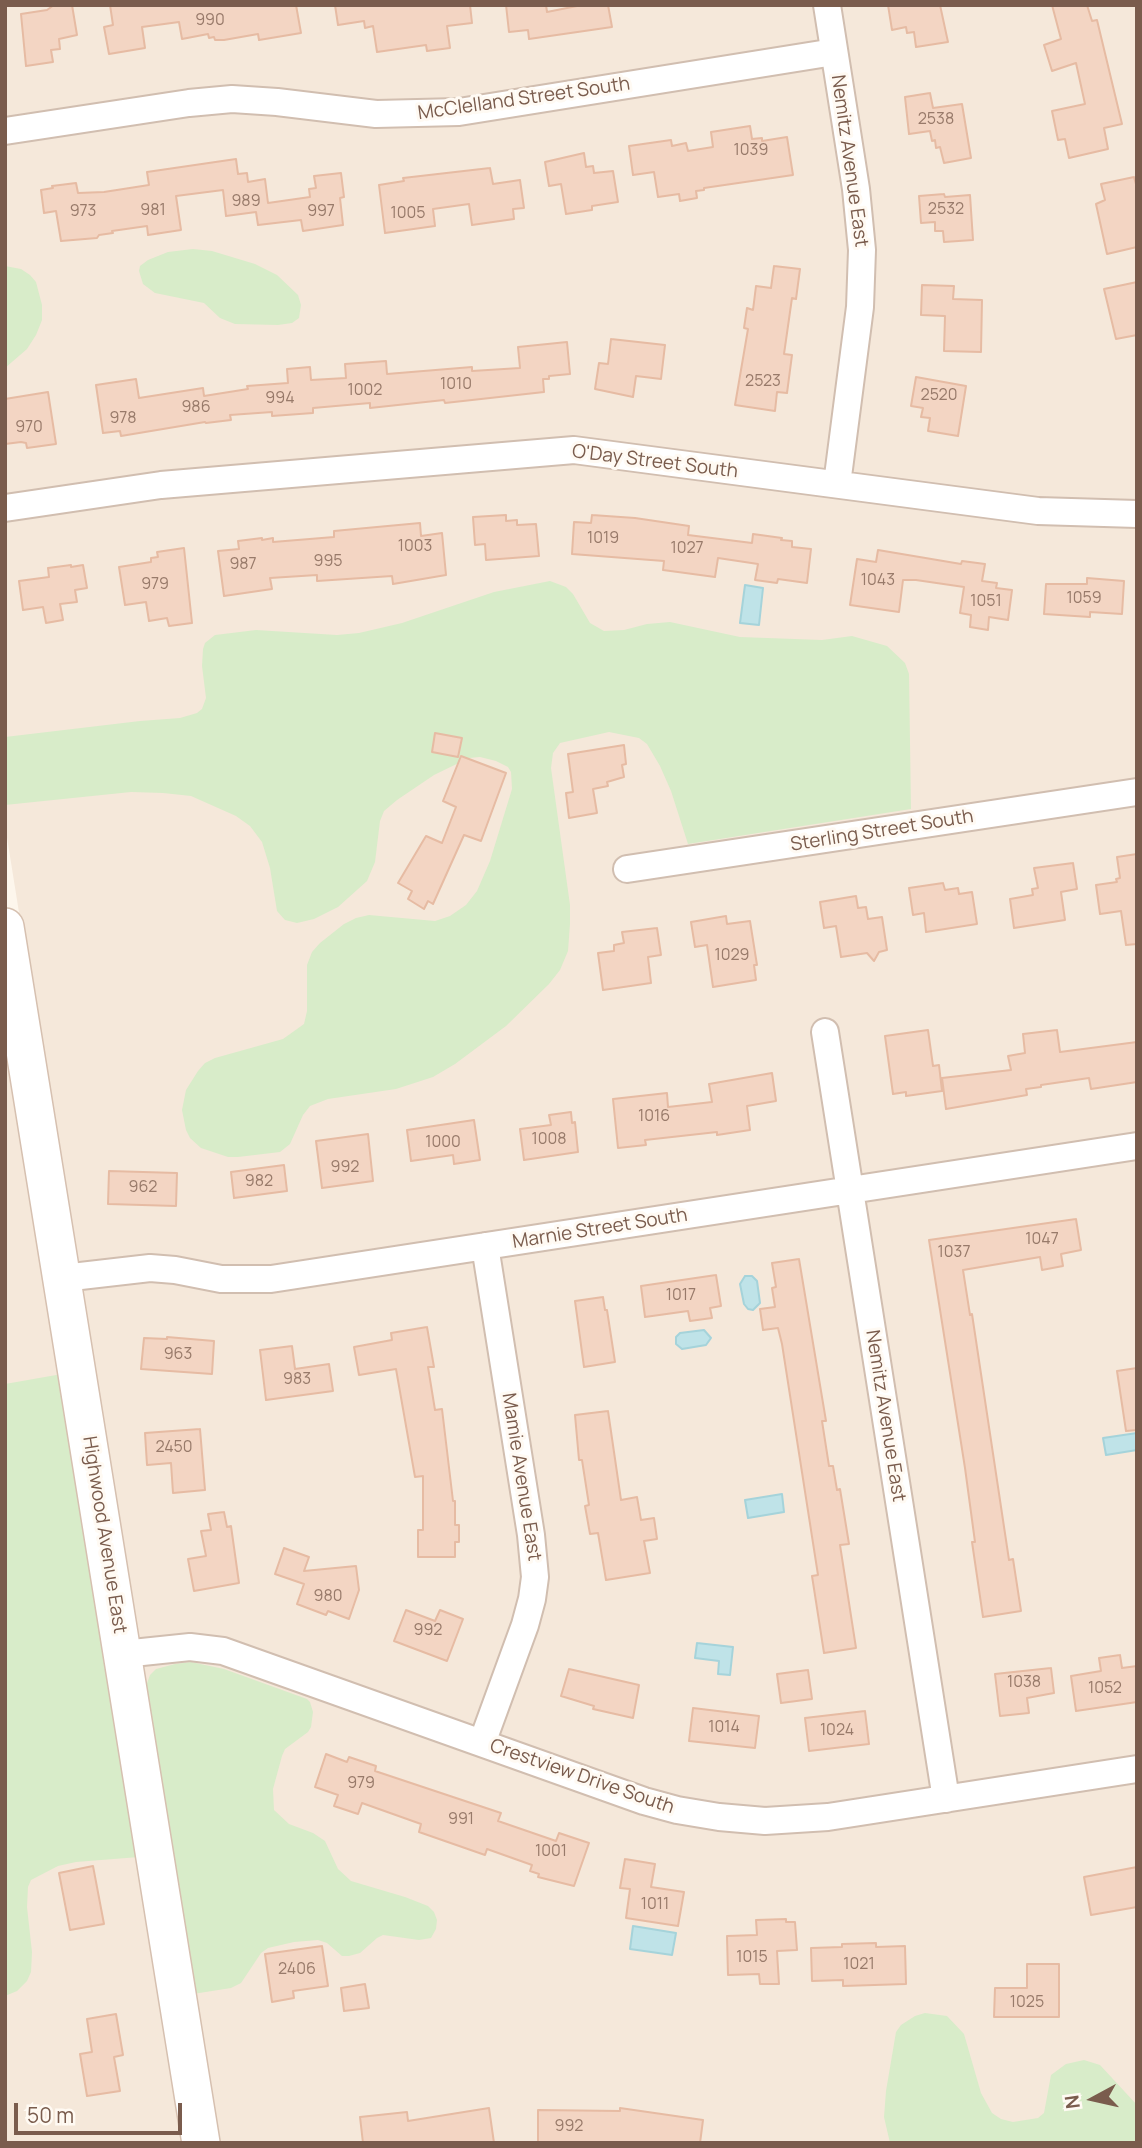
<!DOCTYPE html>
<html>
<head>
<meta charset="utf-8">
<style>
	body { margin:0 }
	#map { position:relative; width:1142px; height:2148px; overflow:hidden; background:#fdf6ec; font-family:Manrope,sans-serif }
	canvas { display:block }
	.frame { position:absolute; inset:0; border:7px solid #7a5c4d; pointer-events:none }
	.north { position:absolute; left:1058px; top:2064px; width:70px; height:70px; -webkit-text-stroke:5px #fffaf3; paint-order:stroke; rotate:262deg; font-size:19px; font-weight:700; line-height:28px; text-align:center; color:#7a5c4d }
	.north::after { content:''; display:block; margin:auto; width:24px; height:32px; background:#7a5c4d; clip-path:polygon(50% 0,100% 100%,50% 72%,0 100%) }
	.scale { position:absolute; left:14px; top:2103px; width:168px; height:32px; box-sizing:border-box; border:4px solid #7a5c4d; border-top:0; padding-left:9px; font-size:21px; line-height:24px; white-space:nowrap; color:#7a5c4d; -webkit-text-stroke:5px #fffaf3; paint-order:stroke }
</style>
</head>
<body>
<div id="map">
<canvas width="1142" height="2148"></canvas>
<div class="frame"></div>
<div class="north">N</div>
<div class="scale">50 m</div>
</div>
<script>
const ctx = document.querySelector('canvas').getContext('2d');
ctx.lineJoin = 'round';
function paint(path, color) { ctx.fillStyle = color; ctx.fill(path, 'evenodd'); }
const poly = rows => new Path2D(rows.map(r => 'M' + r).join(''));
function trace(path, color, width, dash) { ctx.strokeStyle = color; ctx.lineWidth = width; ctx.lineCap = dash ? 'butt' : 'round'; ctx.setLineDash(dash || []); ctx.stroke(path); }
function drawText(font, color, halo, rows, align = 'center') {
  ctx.font = font + ' Manrope,sans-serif'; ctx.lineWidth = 6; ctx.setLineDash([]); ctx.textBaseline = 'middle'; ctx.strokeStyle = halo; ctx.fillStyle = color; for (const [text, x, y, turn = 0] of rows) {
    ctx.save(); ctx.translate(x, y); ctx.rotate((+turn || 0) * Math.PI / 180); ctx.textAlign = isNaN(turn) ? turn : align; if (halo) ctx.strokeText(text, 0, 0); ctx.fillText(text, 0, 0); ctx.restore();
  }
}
paint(poly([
	[5,5,1137,5,1137,2143,216,2143,5,825],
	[5,1019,63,1383,5,1392],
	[137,1841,185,2143,5,2143,5,1860]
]), '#f5e8da');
paint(poly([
	[193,249,212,251,255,264,277,275,298,295,301,305,299,318,292,323,278,325,235,324,220,318,204,303,155,293,143,284,139,271,140,266,148,260,168,252],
	[5,266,21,269,30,275,36,282,42,305,42,320,36,335,27,349,5,368],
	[550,581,566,587,573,594,590,623,604,631,624,630,647,624,670,622,740,637,822,640,852,636,887,646,905,663,909,674,911,809,688,844,671,791,660,766,647,744,639,738,609,732,560,743,553,753,551,768,570,905,570,924,568,951,560,970,549,984,506,1026,455,1064,433,1077,396,1089,328,1099,310,1106,303,1115,290,1144,280,1152,238,1157,228,1157,201,1148,190,1138,186,1130,182,1110,186,1090,198,1071,205,1063,215,1058,283,1039,304,1024,307,1011,307,965,312,952,320,943,344,924,356,918,369,915,435,921,450,916,466,905,477,891,490,861,512,789,511,772,508,767,496,761,480,757,469,758,434,775,397,800,384,811,380,821,375,862,367,881,338,907,314,919,297,923,285,920,277,911,270,868,262,842,250,826,236,816,191,796,163,793,131,792,5,805,5,737,140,721,180,718,197,713,202,709,206,698,202,666,203,649,205,643,215,635,256,630,337,635,359,633,402,623,494,592],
	[62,1374,139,1857,76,1862,58,1866,31,1880,28,1887,27,1907,32,1952,31,1972,27,1981,17,1991,5,1996,5,1384],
	[191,1662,224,1669,307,1699,310,1702,313,1712,311,1727,308,1732,285,1749,282,1756,273,1789,274,1810,289,1824,313,1833,325,1841,338,1869,351,1881,405,1897,428,1906,434,1912,437,1920,436,1929,431,1938,419,1940,383,1935,377,1938,360,1953,349,1956,342,1956,327,1943,318,1940,294,1942,268,1948,261,1953,241,1983,231,1988,193,1994,146,1686,150,1675,156,1669,175,1664],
	[925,2013,947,2016,964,2034,981,2093,992,2113,1001,2119,1013,2122,1038,2118,1044,2113,1051,2075,1066,2064,1084,2060,1100,2065,1137,2105,1137,2143,890,2143,884,2117,886,2091,896,2032,901,2025,915,2016]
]), '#d8ecc9');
const water = poly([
	[745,585,763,588,759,625,740,623,745,585],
	[745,1276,752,1276,757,1281,760,1303,753,1310,748,1309,744,1304,740,1284,745,1276],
	[704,1330,711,1338,706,1345,682,1349,676,1344,676,1337,680,1333,704,1330],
	[1137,1433,1137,1450,1106,1455,1103,1438,1137,1433],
	[782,1494,784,1512,748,1518,745,1500,782,1494],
	[697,1643,733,1647,730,1675,718,1674,719,1661,695,1658,697,1643],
	[633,1926,676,1933,672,1955,630,1949,633,1926]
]);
paint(water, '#bfe3e8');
trace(water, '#a5d3da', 2);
const building = poly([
	[54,5,72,5,77,35,59,39,60,49,51,50,53,62,26,66,21,14,47,10,54,5],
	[110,5,296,5,301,33,259,40,258,34,224,40,215,40,214,37,209,38,208,34,182,39,179,22,142,27,145,48,109,54,104,27,113,25,110,5],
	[335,5,470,5,472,23,447,26,450,48,427,51,426,45,377,52,373,26,365,28,364,21,338,25,335,5],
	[506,5,546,5,547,12,582,5,608,5,612,27,529,39,528,30,509,32,506,5],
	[888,5,940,5,948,42,916,47,914,32,907,33,906,27,892,30,888,5],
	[1052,5,1087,5,1092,21,1097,20,1122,124,1104,128,1108,149,1069,158,1065,139,1058,140,1052,111,1085,104,1076,63,1052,71,1044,45,1061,39,1052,5],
	[930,93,933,108,962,104,971,158,944,163,940,147,936,148,935,140,932,141,930,131,909,134,905,97,930,93],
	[750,126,752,139,762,138,762,141,787,137,793,175,704,188,704,190,696,191,697,198,680,201,679,194,658,197,654,172,633,175,629,146,671,140,672,146,686,143,688,151,713,147,711,132,750,126],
	[584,153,586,167,593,166,594,173,613,171,618,202,592,206,592,210,566,214,561,184,549,186,545,162,584,153],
	[236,159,238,174,247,173,248,182,265,179,268,203,310,197,309,189,316,188,314,176,341,173,344,197,340,198,343,225,303,231,301,220,258,225,256,212,226,216,223,190,176,196,181,230,148,235,147,226,112,231,113,233,99,235,97,238,61,241,56,211,44,213,41,190,53,188,52,186,76,183,78,193,104,192,149,185,147,172,236,159],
	[490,168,493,184,520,180,524,208,513,209,514,219,472,225,469,204,433,209,435,226,385,233,379,185,404,181,403,178,490,168],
	[1134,177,1137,188,1137,247,1107,254,1096,204,1105,200,1101,184,1134,177],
	[944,194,945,197,970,195,973,240,944,242,943,231,935,231,935,222,921,223,919,196,944,194],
	[774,266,800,269,796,299,792,298,784,354,792,355,787,393,777,392,775,411,735,405,748,329,744,328,747,308,753,310,756,286,771,288,774,266],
	[1137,282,1137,335,1116,339,1104,289,1137,282],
	[922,285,954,286,953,299,982,300,981,352,944,351,945,316,921,315,922,285],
	[611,339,665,345,661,379,636,376,633,397,595,389,599,363,608,364,611,339],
	[567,342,570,374,549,376,549,379,543,379,544,392,445,403,444,400,370,408,370,403,313,408,313,413,272,416,272,412,230,415,231,420,206,423,205,422,121,436,120,431,103,433,96,385,136,379,139,398,203,388,204,396,248,389,247,386,288,383,287,369,310,367,311,380,346,378,345,364,386,361,387,374,472,367,472,371,520,368,518,347,567,342],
	[916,377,966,386,958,436,928,431,930,418,921,417,923,408,911,406,916,377],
	[48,392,56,444,27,448,26,443,21,442,5,444,5,399,48,392],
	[506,515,506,521,517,520,517,525,536,524,539,556,486,560,485,544,475,545,473,517,506,515],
	[592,515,635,518,689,526,688,535,752,543,753,534,782,538,781,540,792,541,792,547,811,549,807,583,778,579,777,583,755,580,758,564,718,558,715,577,663,570,664,561,572,554,574,522,591,523,592,515],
	[420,523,421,536,442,533,446,575,393,584,392,576,317,581,317,575,270,578,272,589,224,596,218,551,239,549,238,541,262,538,262,540,273,538,273,542,334,537,334,531,420,523],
	[184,548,192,623,169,626,167,618,149,621,146,602,125,605,119,567,151,562,151,558,158,557,157,552,184,548],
	[878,550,961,564,962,561,985,564,982,581,997,583,996,588,1012,590,1008,620,989,617,988,630,970,627,971,615,960,613,964,587,916,580,903,580,899,612,850,605,857,559,876,562,878,550],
	[71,565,71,567,83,565,87,588,75,590,77,602,60,604,63,620,46,623,43,607,23,610,19,581,49,577,48,568,71,565],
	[1087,578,1124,581,1122,614,1090,612,1090,617,1044,614,1046,584,1087,584,1087,578],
	[435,733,462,738,458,757,432,752,435,733],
	[624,745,626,764,622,765,624,777,607,782,608,786,593,789,597,813,569,818,566,793,573,792,568,754,624,745],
	[461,756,506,773,481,841,464,835,433,904,428,901,424,909,408,899,412,891,398,883,426,836,442,843,456,807,443,801,461,756],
	[1137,854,1137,944,1126,945,1121,911,1100,914,1096,885,1117,882,1116,879,1120,878,1117,857,1137,854],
	[1073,863,1077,889,1061,892,1065,920,1014,928,1010,899,1033,895,1032,889,1038,888,1034,868,1073,863],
	[943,883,945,890,958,888,959,894,972,892,977,924,926,932,924,913,913,915,909,888,943,883],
	[856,896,858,908,866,907,868,919,882,917,887,950,879,952,874,961,867,953,841,957,836,926,824,928,820,902,856,896],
	[726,916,727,924,750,921,757,965,754,965,756,980,713,987,707,945,695,947,691,922,726,916],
	[657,928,661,955,648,957,651,983,603,990,598,953,614,951,614,945,624,943,622,932,657,928],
	[928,1030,933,1066,939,1065,942,1091,906,1096,906,1092,893,1094,885,1036,928,1030],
	[1057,1030,1060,1052,1137,1042,1137,1082,1091,1089,1089,1078,1041,1085,1041,1087,1026,1089,1027,1095,946,1109,942,1078,1011,1070,1008,1056,1025,1053,1023,1034,1057,1030],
	[772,1073,776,1101,747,1106,750,1130,717,1135,717,1132,645,1140,646,1145,618,1148,613,1099,667,1093,668,1107,712,1102,709,1084,772,1073],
	[571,1112,572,1123,575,1122,578,1152,524,1160,520,1129,551,1125,549,1115,571,1112],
	[474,1120,480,1160,454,1164,453,1155,411,1161,407,1130,474,1120],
	[368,1134,373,1181,322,1188,316,1141,368,1134],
	[284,1165,287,1191,234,1198,231,1172,284,1165],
	[109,1171,177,1173,176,1206,108,1204,109,1171],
	[1076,1219,1081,1250,1061,1254,1063,1266,1042,1270,1040,1257,963,1270,970,1315,972,1314,1009,1560,1013,1559,1021,1611,983,1617,972,1542,975,1542,965,1468,929,1240,1076,1219],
	[799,1259,826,1421,822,1421,829,1466,833,1466,837,1490,840,1489,849,1544,840,1545,856,1648,824,1653,812,1576,818,1575,782,1344,778,1328,763,1330,760,1309,775,1307,772,1288,776,1287,772,1263,799,1259],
	[716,1275,721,1306,710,1308,712,1318,690,1321,688,1311,645,1317,641,1286,716,1275],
	[603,1297,605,1310,607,1310,615,1362,584,1367,575,1301,603,1297],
	[427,1327,434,1367,428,1367,435,1410,442,1409,453,1501,455,1501,455,1525,459,1525,459,1542,455,1542,455,1557,418,1557,418,1530,423,1530,423,1476,415,1477,396,1369,359,1375,354,1347,392,1340,391,1333,427,1327],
	[167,1337,214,1341,212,1374,141,1369,144,1338,167,1339,167,1337],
	[292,1346,295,1369,329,1364,333,1391,266,1400,260,1350,292,1346],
	[1137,1368,1137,1430,1126,1431,1117,1371,1137,1368],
	[608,1411,621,1500,637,1497,641,1520,654,1518,657,1539,644,1541,650,1573,606,1580,598,1533,590,1534,585,1506,589,1505,582,1460,579,1460,575,1415,608,1411],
	[200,1429,205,1490,173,1493,171,1463,147,1465,145,1433,200,1429],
	[224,1512,227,1527,231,1526,239,1583,194,1591,188,1559,206,1556,201,1531,211,1530,208,1514,224,1512],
	[284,1548,309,1557,304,1571,356,1566,359,1590,349,1619,328,1611,326,1615,297,1604,304,1584,275,1574,284,1548],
	[406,1610,435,1621,440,1610,463,1619,447,1661,394,1641,406,1610],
	[1120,1655,1122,1668,1137,1666,1137,1702,1076,1711,1071,1676,1101,1671,1099,1658,1120,1655],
	[1051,1668,1054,1693,1027,1698,1029,1713,1000,1716,995,1674,1051,1668],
	[569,1669,639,1685,633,1718,593,1709,594,1706,561,1696,569,1669],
	[808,1670,812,1699,781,1703,777,1674,808,1670],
	[693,1708,759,1716,755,1748,689,1741,693,1708],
	[865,1711,869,1744,809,1751,805,1718,865,1711],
	[326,1754,347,1762,349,1757,376,1766,375,1771,501,1813,498,1821,556,1841,559,1833,589,1843,574,1886,538,1877,539,1874,530,1871,532,1865,487,1849,485,1855,419,1832,421,1824,362,1803,358,1814,334,1806,338,1795,315,1787,326,1754],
	[625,1859,655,1864,651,1887,684,1892,678,1926,626,1918,630,1889,620,1888,625,1859],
	[93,1866,104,1924,70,1930,59,1873,93,1866],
	[1137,1867,1137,1907,1091,1915,1084,1877,1137,1867],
	[786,1919,786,1922,795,1922,797,1950,777,1951,779,1984,760,1984,759,1974,728,1975,727,1936,757,1935,756,1920,786,1919],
	[876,1943,876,1947,905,1946,906,1984,843,1986,843,1980,812,1981,811,1948,842,1947,842,1944,876,1943],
	[322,1946,328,1986,293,1991,294,1998,272,2002,265,1954,322,1946],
	[1027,1964,1059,1964,1059,2017,994,2017,995,1988,1027,1988,1027,1964],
	[365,1984,369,2008,344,2011,341,1988,365,1984],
	[116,2014,123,2055,114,2057,120,2091,87,2096,80,2054,92,2052,87,2019,116,2014],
	[489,2108,494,2143,363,2143,360,2117,407,2112,408,2121,489,2108],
	[620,2108,703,2120,700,2143,538,2143,538,2110,620,2111,620,2108]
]);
paint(building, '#f3d5c3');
trace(building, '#e6bba3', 2);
const street = poly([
	[827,5,856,189,862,250,860,307,837,484],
	[5,131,189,103,232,99,277,102,376,114,459,112,834,52],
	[5,508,161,485,574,450,1038,511,1137,514],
	[627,869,1137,792],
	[825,1032,946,1799],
	[63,1278,150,1268,175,1270,221,1279,271,1279,1137,1146],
	[123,1654,190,1647,223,1651,644,1801,677,1810,719,1817,765,1821,828,1817,1137,1769],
	[482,1743,525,1625,532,1599,535,1577,531,1535,485,1246]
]);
const secondary = poly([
	[5,927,201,2143]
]);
trace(street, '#d1beb0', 30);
trace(secondary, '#d6c0b0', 40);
trace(street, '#fff', 26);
trace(secondary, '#fff', 37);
drawText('16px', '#987a6a', null, [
	["990",210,21],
	["2538",936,120],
	["1039",751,151],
	["989",246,202],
	["2532",946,210],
	["981",153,211],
	["973",83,212],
	["997",321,212],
	["1005",408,214],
	["2523",763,382],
	["1010",456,385],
	["1002",365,391],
	["2520",939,396],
	["994",280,399],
	["986",196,408],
	["978",123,419],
	["970",29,428],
	["1019",603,539],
	["1003",415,547],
	["1027",687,549],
	["995",328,562],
	["987",243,565],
	["1043",878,581],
	["979",155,585],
	["1059",1084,599],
	["1051",986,602],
	["1029",732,956],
	["1016",654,1117],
	["1008",549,1140],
	["1000",443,1143],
	["992",345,1168],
	["982",259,1182],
	["962",143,1188],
	["1047",1042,1240],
	["1037",954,1253],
	["1017",681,1296],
	["963",178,1355],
	["983",297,1380],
	["2450",174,1448],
	["980",328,1597],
	["992",428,1631],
	["1038",1024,1683],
	["1052",1105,1689],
	["1014",724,1728],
	["1024",837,1731],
	["979",361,1784],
	["991",461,1820],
	["1001",551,1852],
	["1011",655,1905],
	["1015",752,1958],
	["1021",859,1965],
	["2406",297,1970],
	["1025",1027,2003],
	["992",569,2127]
]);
drawText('19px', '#7a5c4d', '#fffaf3', [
	["McClelland Street South",524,99,-8],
	["Nemitz Avenue East",849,161,82],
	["O'Day Street South",655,462,7],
	["Sterling Street South",882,831,-9],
	["Marnie Street South",600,1229,-9],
	["Nemitz Avenue East",885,1416,81],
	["Mamie Avenue East",521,1477,81],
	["Highwood Avenue East",104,1535,81],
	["Crestview Drive South",582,1777,19]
]);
</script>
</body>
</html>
